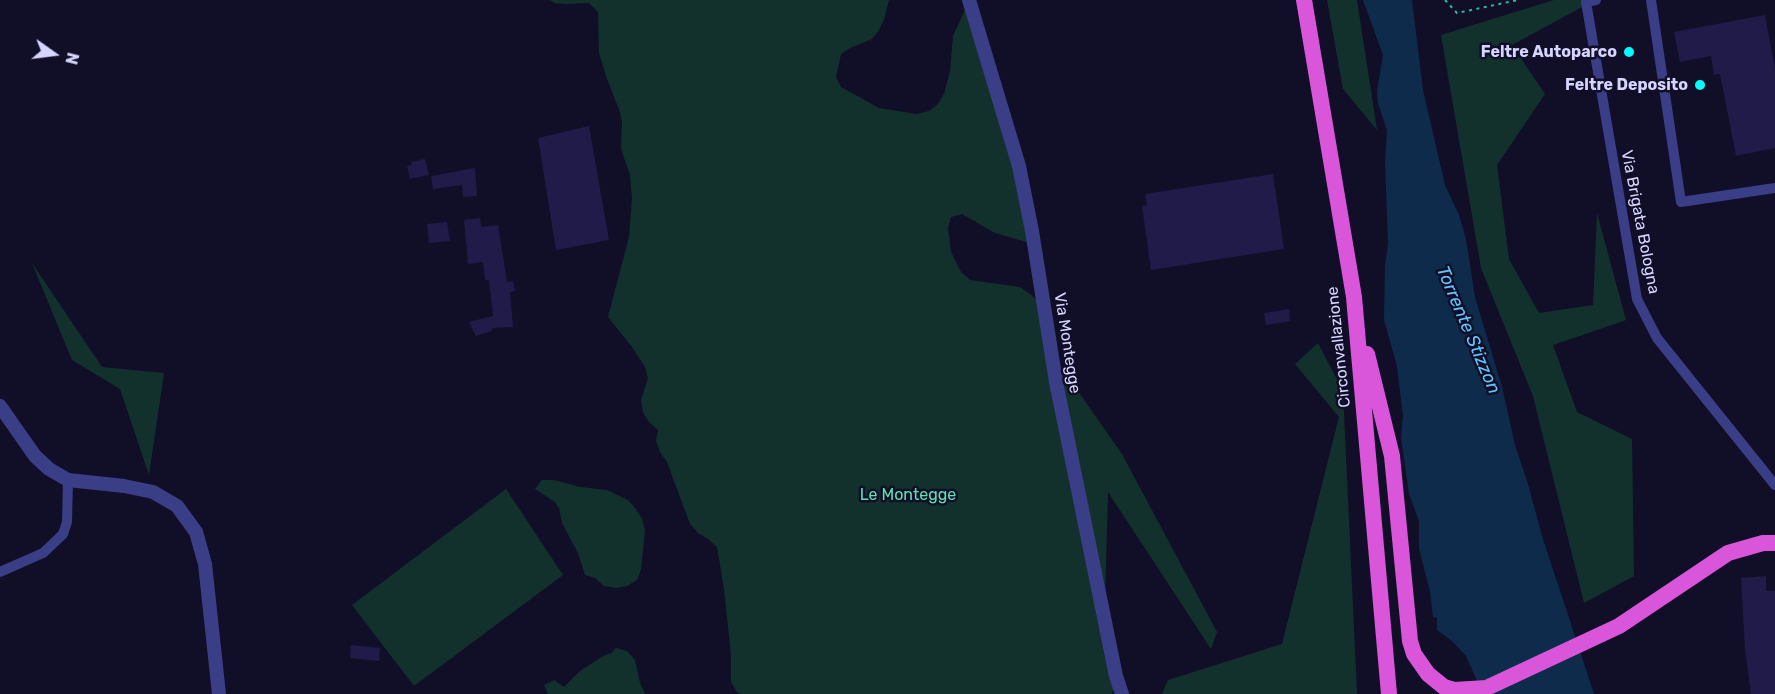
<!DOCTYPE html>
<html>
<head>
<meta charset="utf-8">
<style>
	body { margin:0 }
	#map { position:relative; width:1775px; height:694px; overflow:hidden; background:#110f27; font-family:Rubik,sans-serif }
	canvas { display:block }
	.north { position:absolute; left:24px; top:24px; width:60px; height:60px; -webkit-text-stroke:4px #110f27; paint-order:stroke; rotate:104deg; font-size:16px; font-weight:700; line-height:24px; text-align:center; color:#d6d5ff }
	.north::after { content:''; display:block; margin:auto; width:21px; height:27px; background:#d6d5ff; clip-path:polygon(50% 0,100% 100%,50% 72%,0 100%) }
</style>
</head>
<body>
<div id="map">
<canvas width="1775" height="694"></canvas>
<div class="north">N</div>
</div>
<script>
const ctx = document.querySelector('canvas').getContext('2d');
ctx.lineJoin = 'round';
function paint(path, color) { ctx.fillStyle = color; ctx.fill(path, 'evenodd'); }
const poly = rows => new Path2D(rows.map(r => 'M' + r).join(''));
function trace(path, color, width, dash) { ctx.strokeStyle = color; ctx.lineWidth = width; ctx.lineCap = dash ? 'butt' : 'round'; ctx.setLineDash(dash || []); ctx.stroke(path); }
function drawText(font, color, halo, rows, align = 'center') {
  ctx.font = font + ' Rubik,sans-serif'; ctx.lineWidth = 5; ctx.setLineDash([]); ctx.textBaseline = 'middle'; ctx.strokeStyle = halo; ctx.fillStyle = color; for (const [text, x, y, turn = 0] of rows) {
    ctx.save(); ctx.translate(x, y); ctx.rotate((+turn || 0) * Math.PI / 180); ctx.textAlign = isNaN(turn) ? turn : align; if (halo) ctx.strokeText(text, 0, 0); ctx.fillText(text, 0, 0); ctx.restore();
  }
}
paint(poly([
	[550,0,889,0,884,19,879,30,872,39,850,48,841,54,836,77,841,87,879,108,917,114,929,111,938,104,944,94,950,71,953,36,968,3,1036,245,995,233,962,214,951,217,948,228,951,252,961,272,970,280,1020,287,1030,294,1049,311,1059,364,1122,454,1217,632,1211,649,1108,492,1104,640,1115,681,1112,694,741,694,737,692,731,682,731,655,724,589,717,547,708,539,698,533,690,524,667,462,660,452,656,441,658,430,649,422,643,412,641,400,648,378,645,367,632,347,608,317,629,237,632,198,630,175,621,149,622,123,620,112,607,79,599,53,598,12,589,3,566,4,555,3],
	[1327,0,1357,0,1377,130,1343,89],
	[1554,0,1595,0,1512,45,1545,94,1497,165,1509,259,1539,313,1593,305,1597,213,1626,320,1553,345,1577,412,1632,439,1634,576,1584,603,1533,396,1481,268,1441,35],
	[32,263,102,367,164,373,149,475,120,389,72,360],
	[1318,343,1343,391,1357,694,1162,694,1168,680,1282,644,1339,417,1295,364],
	[542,480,554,480,580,487,607,490,628,500,636,509,642,519,645,530,641,569,637,580,627,586,616,588,604,586,595,578,585,575,578,553,562,523,559,508,555,502,535,489],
	[506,489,563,575,414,686,352,605],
	[616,648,627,651,635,660,640,683,645,694,548,694,544,685,554,680,564,687,580,671,603,656,611,653]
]), '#12312d');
paint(poly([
	[1363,0,1412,0,1423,90,1445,185,1459,215,1466,239,1475,297,1502,387,1515,445,1528,484,1542,536,1594,694,1483,694,1466,656,1452,641,1437,630,1437,618,1433,617,1430,591,1419,549,1419,521,1409,494,1401,438,1403,416,1397,366,1384,320,1385,265,1388,244,1385,161,1387,130,1378,104,1377,91,1383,55]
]), '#0e2b4c');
paint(poly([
	[1765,15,1775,69,1775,148,1736,156,1720,74,1714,75,1711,56,1680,62,1674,32],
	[589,126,609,240,556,250,538,138],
	[425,159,429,175,410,179,407,166,412,165,411,162],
	[475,168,477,196,463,197,462,185,433,189,431,176],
	[1273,174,1284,249,1151,270,1142,206,1147,205,1145,194],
	[480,218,481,227,498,225,507,282,513,281,515,291,510,292,513,327,492,328,492,331,476,336,469,322,493,316,489,280,485,280,483,262,468,264,464,220],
	[447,222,450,241,429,243,427,224],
	[1289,309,1290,321,1266,325,1264,313],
	[1766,576,1766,591,1775,591,1775,694,1751,694,1745,649,1741,578],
	[351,645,380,648,379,661,350,658]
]), '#201b48');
trace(poly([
	[1445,0,1457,13,1518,0]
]), '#2fb9a4', 2, [3, 4.5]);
trace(poly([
	[1596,0,1586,2,1637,299,1657,338,1775,485],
	[1651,0,1681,202,1775,188],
	[0,572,43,553,63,534,67,522,68,480]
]), '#3a3e86', 10);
trace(poly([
	[969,0,1019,166,1032,231,1056,382,1116,676,1122,694],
	[0,406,35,456,49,469,68,480,124,486,153,492,177,506,196,532,205,564,219,694]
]), '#3a3e86', 14);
trace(poly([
	[1304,0,1354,297,1389,694],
	[1367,354,1392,456,1410,641,1414,654,1428,674,1444,687,1454,690,1487,688],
	[1478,692,1619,626,1728,553,1763,543,1775,543]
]), '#d956da', 16);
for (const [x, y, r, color] of [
	[1629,52,6,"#01fdff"],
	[1700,85,6,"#01fdff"]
]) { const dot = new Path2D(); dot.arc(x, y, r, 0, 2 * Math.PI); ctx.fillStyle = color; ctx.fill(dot); trace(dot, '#110f27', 2); }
drawText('bold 16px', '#d6d5ff', '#110f27', [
	["Feltre Autoparco",1617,52],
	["Feltre Deposito",1688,85]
], 'right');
drawText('16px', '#d6d5ff', '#110f27', [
	["Via Brigata Bologna",1640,222,79],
	["Via Montegge",1067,343,81],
	["Circonvallazione",1339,347,-96]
]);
drawText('16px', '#5fe1b4', '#110f27', [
	["Le Montegge",908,495]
]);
drawText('italic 18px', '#63c5ff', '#110f27', [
	["Torrente Stizzon",1468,330,67]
]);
</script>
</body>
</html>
